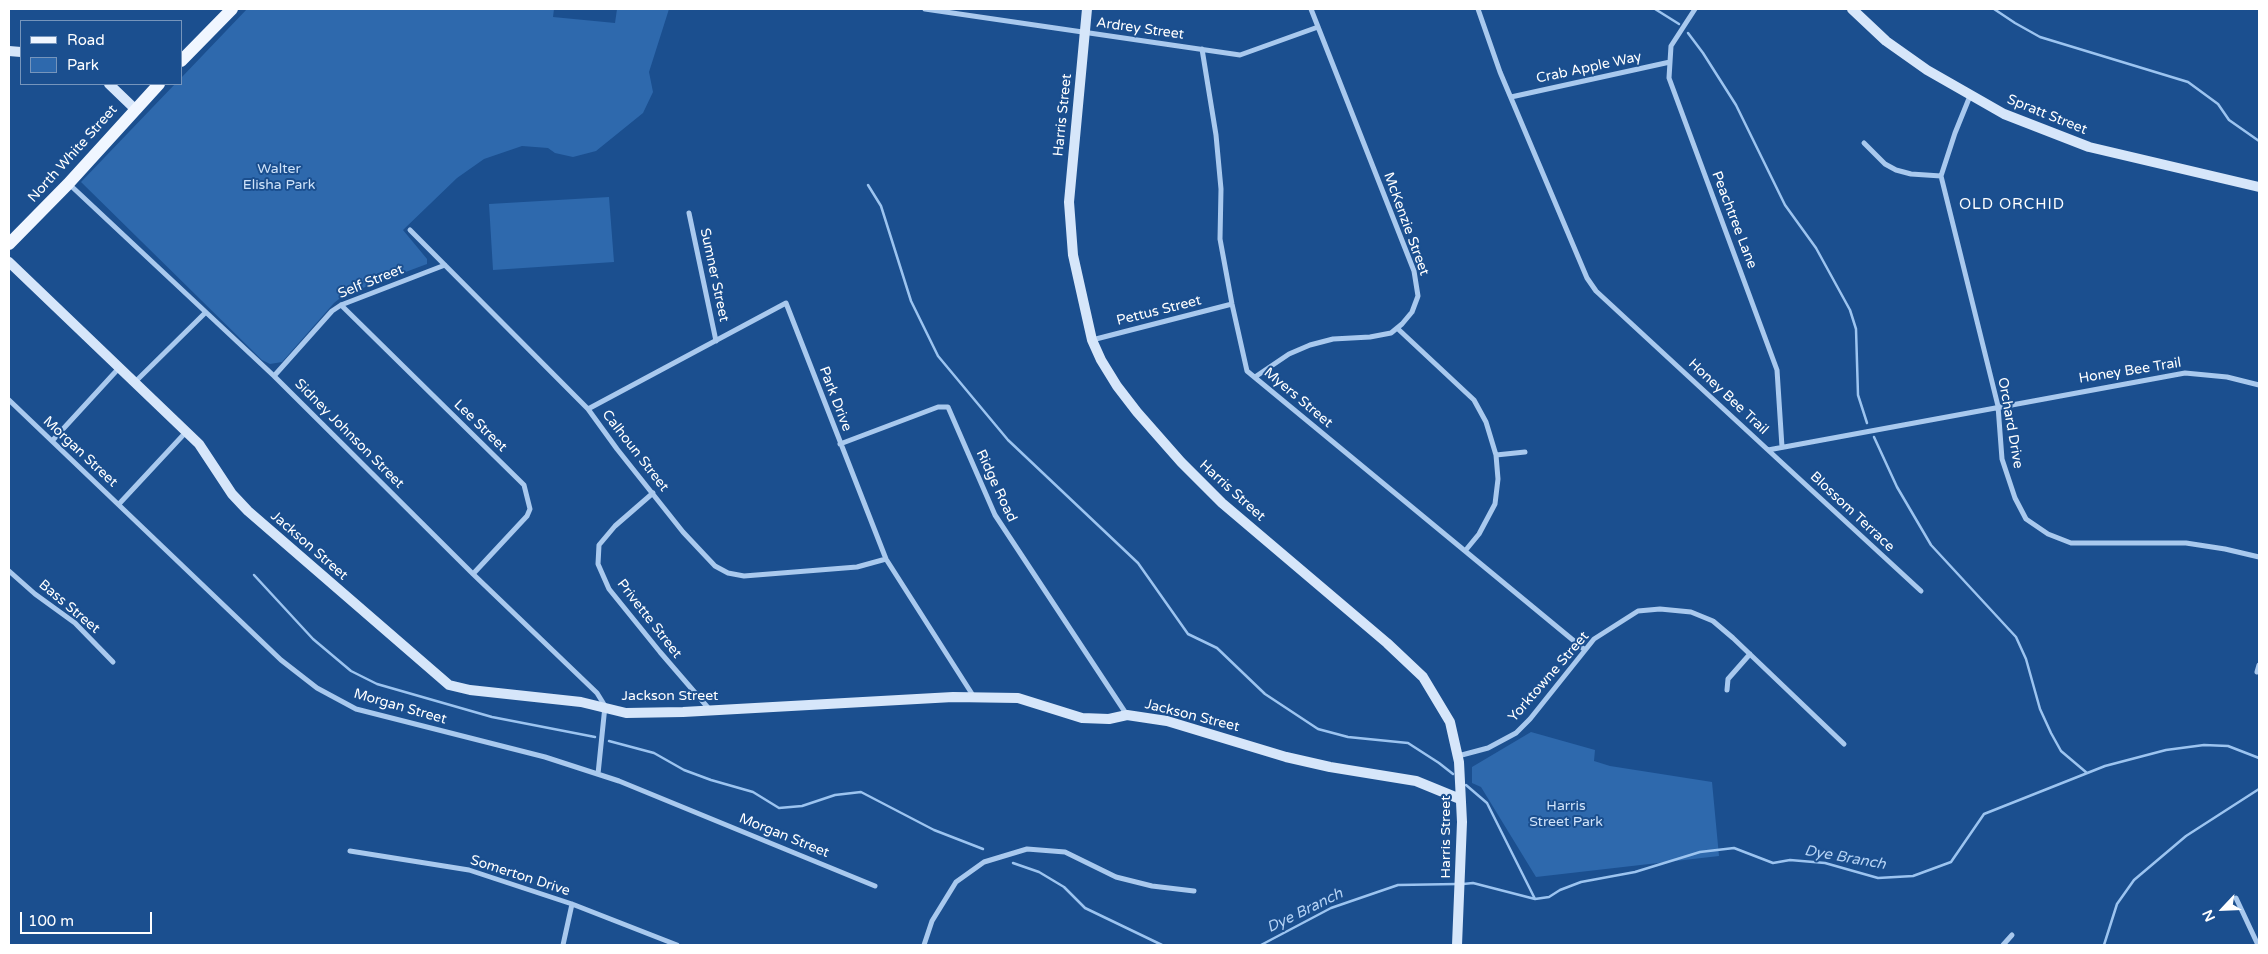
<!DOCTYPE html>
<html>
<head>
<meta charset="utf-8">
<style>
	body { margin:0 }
	#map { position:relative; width:2268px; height:954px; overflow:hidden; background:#1b4f8f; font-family:"Varela Round",sans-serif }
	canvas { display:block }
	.frame { position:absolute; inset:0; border:10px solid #fff; pointer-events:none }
	.legend { position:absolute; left:20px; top:20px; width:162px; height:65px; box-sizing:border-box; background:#1b4f8f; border:1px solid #7695bc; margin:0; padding:6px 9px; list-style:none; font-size:15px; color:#fff }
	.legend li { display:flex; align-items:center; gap:10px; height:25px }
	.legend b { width:25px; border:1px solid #7695bc }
	.north { position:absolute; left:2198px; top:884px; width:50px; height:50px; -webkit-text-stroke:4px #1b4f8f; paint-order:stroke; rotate:245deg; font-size:14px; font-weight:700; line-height:20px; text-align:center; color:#fff }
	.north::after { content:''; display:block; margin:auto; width:18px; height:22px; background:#fff; clip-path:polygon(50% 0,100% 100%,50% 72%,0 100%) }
	.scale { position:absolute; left:20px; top:912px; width:132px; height:22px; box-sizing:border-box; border:2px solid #fff; border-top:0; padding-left:6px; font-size:15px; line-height:18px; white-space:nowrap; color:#fff; -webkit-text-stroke:4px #1b4f8f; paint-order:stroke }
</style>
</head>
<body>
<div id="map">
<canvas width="2268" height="954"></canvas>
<div class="frame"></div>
<ul class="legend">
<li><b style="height:6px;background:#f0f6ff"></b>Road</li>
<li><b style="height:14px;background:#2e69ad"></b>Park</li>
</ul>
<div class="north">N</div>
<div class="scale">100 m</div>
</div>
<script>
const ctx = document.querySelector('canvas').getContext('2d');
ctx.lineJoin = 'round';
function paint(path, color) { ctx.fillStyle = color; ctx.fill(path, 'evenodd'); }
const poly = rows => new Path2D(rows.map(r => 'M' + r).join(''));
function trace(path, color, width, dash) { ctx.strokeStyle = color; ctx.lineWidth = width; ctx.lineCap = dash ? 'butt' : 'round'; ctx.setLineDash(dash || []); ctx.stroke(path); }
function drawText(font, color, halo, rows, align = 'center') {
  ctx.font = font + ' "Varela Round",sans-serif'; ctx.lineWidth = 4; ctx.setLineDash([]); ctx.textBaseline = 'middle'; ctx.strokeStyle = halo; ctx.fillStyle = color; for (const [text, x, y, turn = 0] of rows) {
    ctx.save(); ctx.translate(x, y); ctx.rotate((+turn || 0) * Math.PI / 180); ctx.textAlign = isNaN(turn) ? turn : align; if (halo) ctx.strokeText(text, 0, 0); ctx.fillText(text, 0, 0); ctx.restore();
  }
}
paint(poly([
	[247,9,554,9,553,17,615,23,617,9,669,9,649,72,653,92,643,113,596,151,573,157,555,153,548,148,522,146,484,159,457,178,403,230,427,259,427,264,344,295,334,303,282,362,270,364,262,360,81,182,175,84,181,84,181,78],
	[609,197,614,262,493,270,489,204],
	[1531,732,1595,750,1594,761,1610,766,1712,782,1719,856,1536,877,1481,787,1472,783,1472,767]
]), '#2e69ad');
trace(poly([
	[1655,9,1679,24],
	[1994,9,2015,23,2040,37,2188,82,2218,104,2229,120,2259,141],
	[1688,33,1703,53,1736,105,1785,205,1816,248,1850,310,1856,329,1858,395,1867,423],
	[868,185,881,206,911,301,938,356,1008,440,1138,563,1188,634,1217,648,1265,694,1318,729,1348,737,1408,743,1439,763,1453,774],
	[1874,437,1897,487,1931,545,2016,637,2026,659,2040,709,2051,733,2061,751,2087,773],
	[254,575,313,639,351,671,377,684,492,717,595,737],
	[609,741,654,753,684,770,711,780,753,792,779,808,802,806,835,795,861,792,934,830,983,849],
	[1466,785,1487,803,1535,899],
	[1013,863,1039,872,1064,887,1085,908,1162,945],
	[1463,884,1473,883,1535,899,1549,897,1560,890,1581,882,1635,872,1700,852,1734,848,1773,863,1790,860,1825,863,1878,878,1913,876,1951,862,1984,814,2105,766,2166,750,2204,745,2228,746,2259,758],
	[1261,945,1331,908,1398,885,1457,884],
	[2104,945,2117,904,2134,880,2186,836,2259,789]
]), '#9cc4f0', 2.5);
trace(poly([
	[925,9,1240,55,1318,27],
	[1478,9,1500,72,1587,278,1596,291,1768,450,2185,373,2227,377,2259,385],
	[1695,9,1671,46,1669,78,1777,370,1782,447],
	[1202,49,1216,135,1221,189,1220,239,1232,304,1247,371,1585,650],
	[1970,96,1955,133,1941,176,1998,406,2002,459,2015,498,2026,519,2048,534,2071,543,2186,543,2225,549,2259,557],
	[1511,97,1670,62],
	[1864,143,1885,164,1896,170,1911,174,1941,176],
	[69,184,274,376,473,574,597,693,605,706,598,774],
	[689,213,716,341],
	[410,230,588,409,617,449,683,532,715,566,728,573,744,576,857,567,886,559],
	[341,305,524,485,530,509,527,516,473,574],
	[1397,328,1474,400,1486,422,1496,455,1498,479,1495,504,1479,534,1465,551],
	[1092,340,1232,304],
	[274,376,332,311,341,305,445,265],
	[1255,377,1289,354,1310,345,1333,339,1370,337,1391,333,1402,324,1412,312,1418,296,1414,271,1311,9],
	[134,383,205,313],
	[9,400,281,660,317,688,356,709,545,757,619,781,875,886],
	[588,409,786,303,886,559,974,697],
	[52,441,119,368],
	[840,444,938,407,948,407,995,515,1127,715],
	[1768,450,1921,591],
	[1496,455,1525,452],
	[653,493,615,526,599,545,598,564,609,589,660,652,710,710],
	[119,504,186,432],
	[9,571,35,594,75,623,113,662],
	[2257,672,2259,665],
	[1727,690,1728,679,1750,654],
	[1458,756,1488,748,1516,733,1530,719,1594,639,1638,611,1660,609,1691,612,1713,621,1733,638,1844,744],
	[350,851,469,870,572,904,677,945],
	[2236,898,2258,945],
	[563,945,572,904],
	[924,945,932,921,956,882,984,862,1027,849,1065,852,1116,877,1152,886,1194,891],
	[2003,945,2012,935]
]), '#a9c9ee', 5);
trace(poly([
	[1087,9,1069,202,1073,255,1092,340,1101,360,1117,386,1137,412,1181,462,1222,503,1387,643,1423,677,1450,722,1459,762,1462,822,1457,945],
	[1852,9,1886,41,1927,70,2004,114,2089,147,2259,187],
	[9,51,21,52],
	[109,84,135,109],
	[9,262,199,444,232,494,248,511,449,685,470,690,581,702,626,713,683,712,953,697,1018,698,1082,718,1109,719,1127,715,1167,721,1286,757,1330,767,1416,781,1460,799]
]), '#d6e6fa', 10);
trace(poly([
	[181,61,232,9],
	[9,244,68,184,159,84]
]), '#f0f6ff', 12);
drawText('14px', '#fff', '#1b4f8f', [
	["Ardrey Street",1140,29,8],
	["Crab Apple Way",1589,68,-12],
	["Harris Street",1063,115,-84],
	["Spratt Street",2047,115,22],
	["North White Street",73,154,-48],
	["Peachtree Lane",1734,220,69],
	["McKenzie Street",1406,224,70],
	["Sumner Street",714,275,78],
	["Self Street",371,282,-22],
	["Pettus Street",1159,311,-14],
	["Honey Bee Trail",2130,371,-9],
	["Honey Bee Trail",1728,397,43],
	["Myers Street",1298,398,40],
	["Park Drive",835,399,69],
	["Orchard Drive",2010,423,80],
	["Lee Street",480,426,44],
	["Sidney Johnson Street",349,434,45],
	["Calhoun Street",635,451,52],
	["Morgan Street",80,452,43],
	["Ridge Road",996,486,65],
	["Harris Street",1232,491,42],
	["Blossom Terrace",1852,512,43],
	["Jackson Street",309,546,41],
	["Bass Street",69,607,40],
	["Privette Street",649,619,52],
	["Yorktowne Street",1549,677,-49],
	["Jackson Street",670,696],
	["Morgan Street",400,707,16],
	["Jackson Street",1192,716,14],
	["Morgan Street",784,836,22],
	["Harris Street",1446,837,-90],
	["Somerton Drive",520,876,18]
]);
drawText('14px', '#cfe3fa', '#1b4f8f', [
	["Walter",279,169],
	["Elisha Park",279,185],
	["Harris",1566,806],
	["Street Park",1566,822]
]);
ctx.letterSpacing = '1px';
drawText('15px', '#fff', '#1b4f8f', [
	["OLD ORCHID",2012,205]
]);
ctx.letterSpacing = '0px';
drawText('italic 15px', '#b5d3f5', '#1b4f8f', [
	["Dye Branch",1845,858,10],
	["Dye Branch",1305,911,-26]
]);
</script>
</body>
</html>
